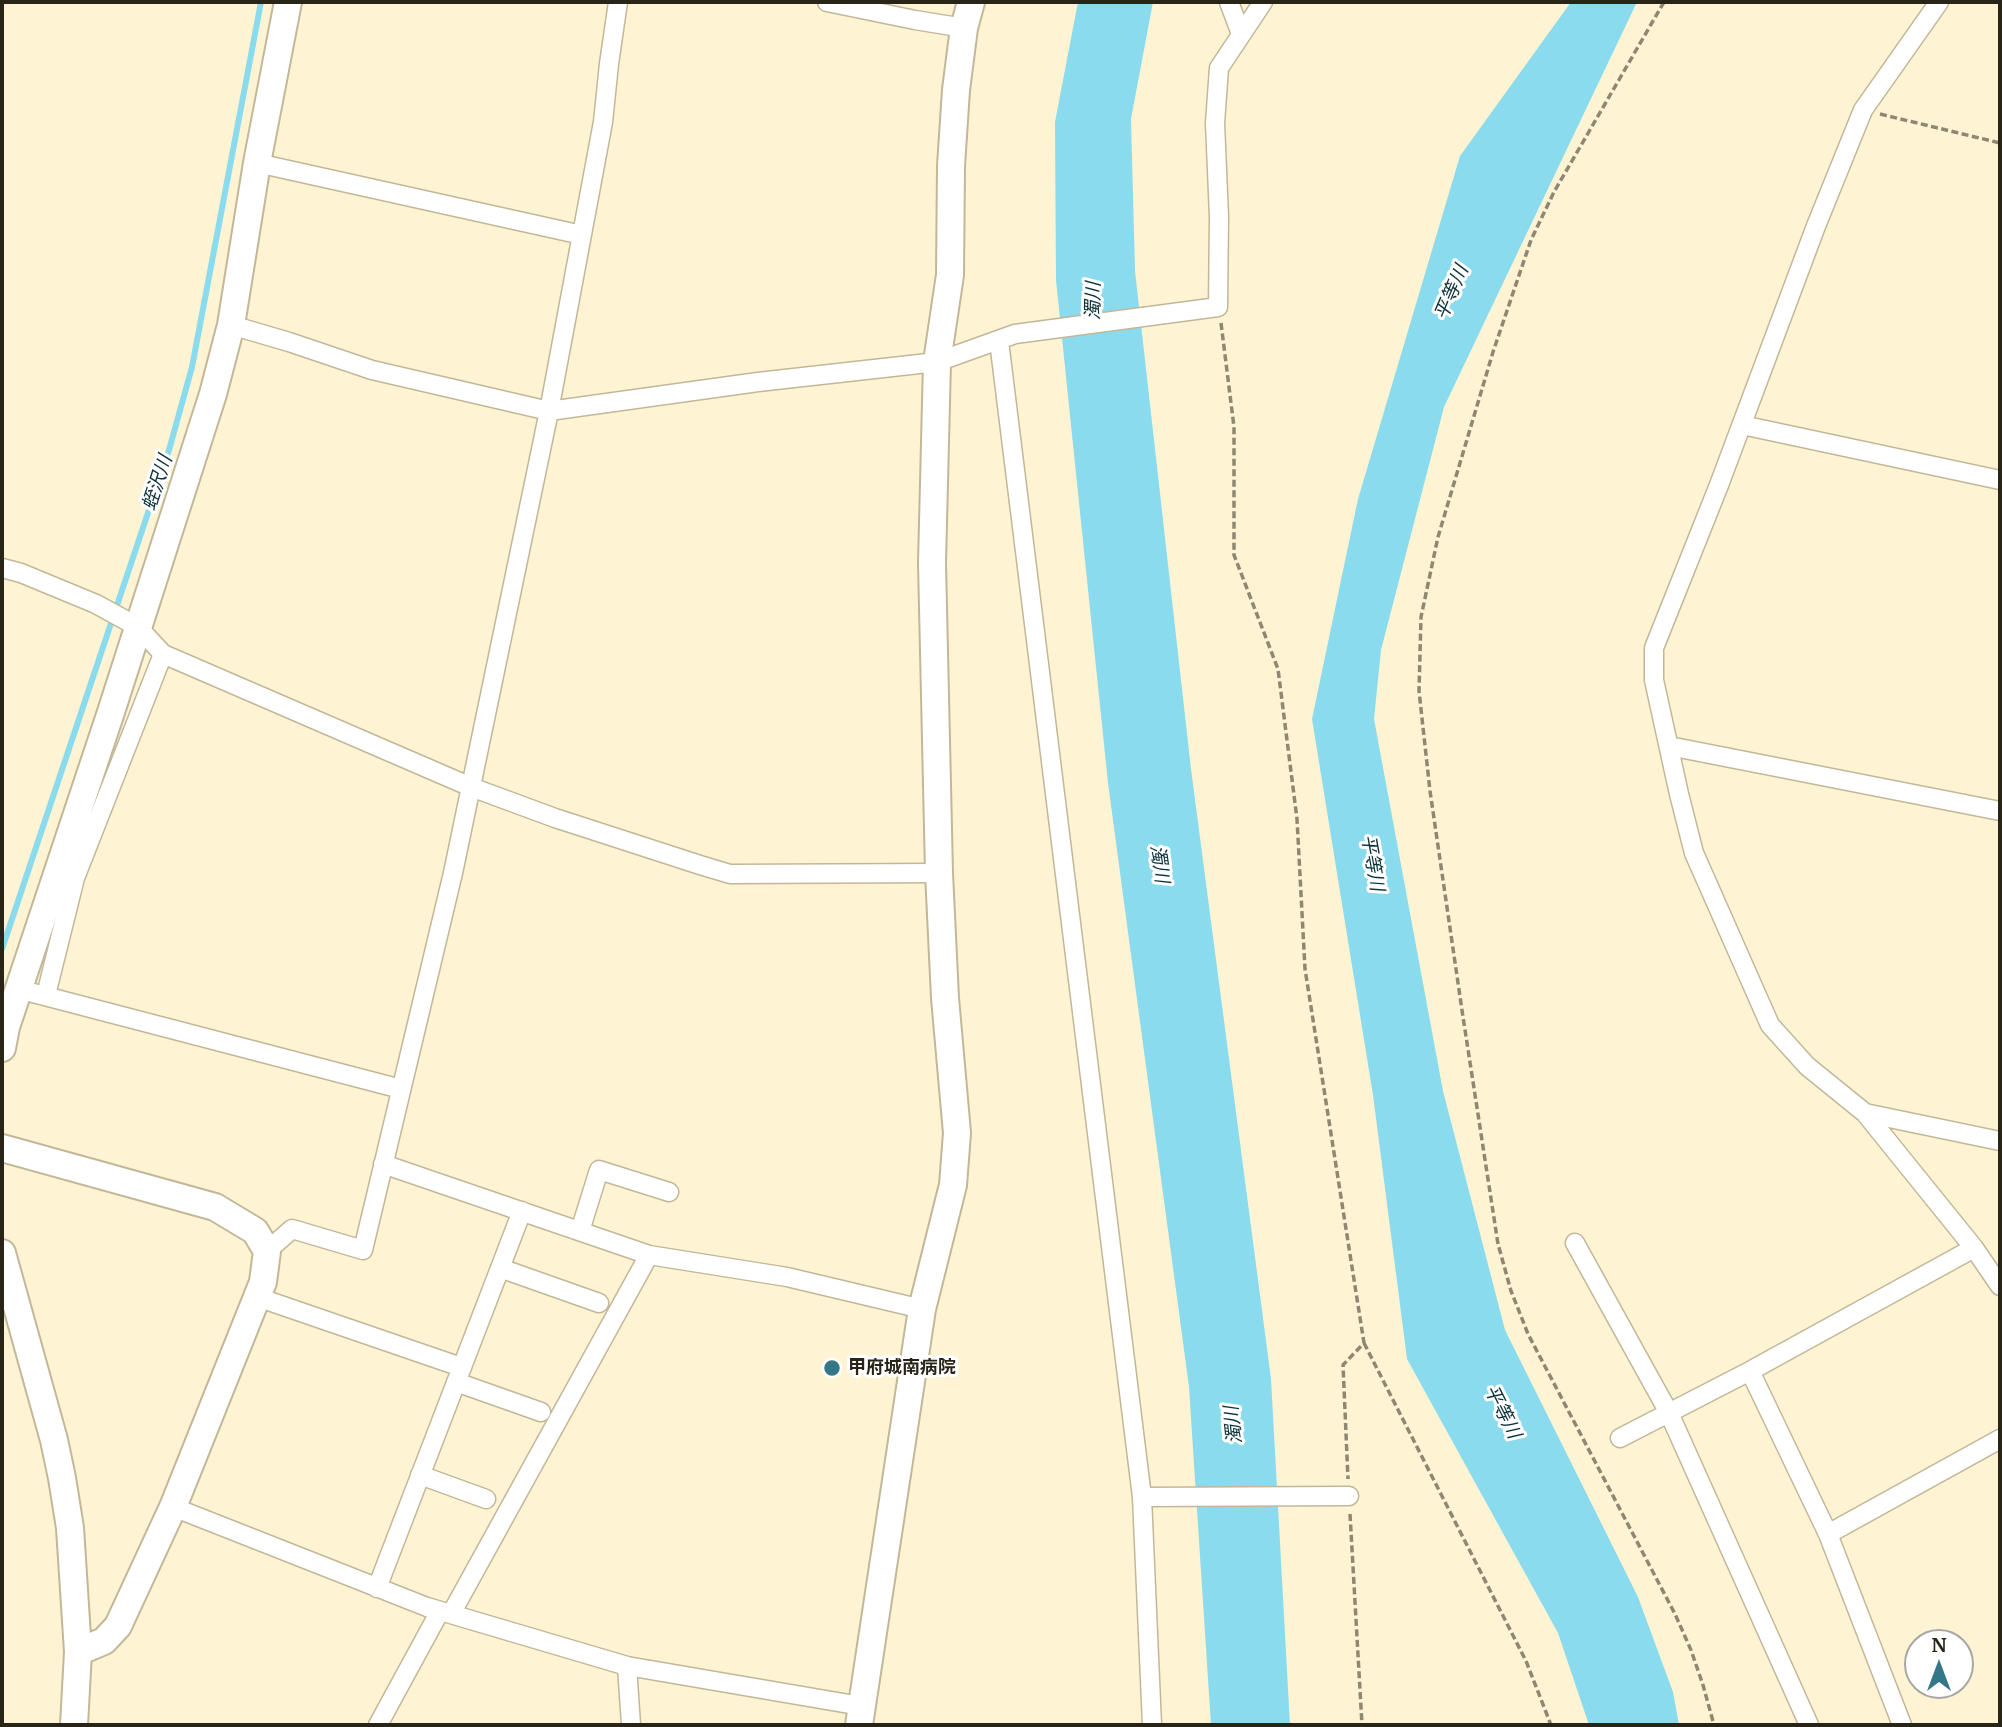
<!DOCTYPE html>
<html>
<head>
<meta charset="utf-8">
<style>
	body { margin:0 }
	#map { position:relative; width:2002px; height:1727px; overflow:hidden; background:#fef3d3; font-family:Merriweather,serif }
	canvas { display:block }
	.frame { position:absolute; inset:0; border:4px solid #282418; pointer-events:none }
	.north { position:absolute; left:1904px; top:1629px; width:70px; height:70px; box-sizing:border-box; background:#fff; border:2px solid #a9a7a3; border-radius:50%; rotate:0deg; font-size:19px; font-weight:700; line-height:28px; text-align:center; color:#282418 }
	.north::after { content:''; display:block; margin:auto; width:24px; height:32px; background:#347887; clip-path:polygon(50% 0,100% 100%,50% 72%,0 100%) }
</style>
</head>
<body>
<div id="map">
<canvas width="2002" height="1727"></canvas>
<div class="frame"></div>
<div class="north">N</div>
</div>
<script>
const ctx = document.querySelector('canvas').getContext('2d');
ctx.lineJoin = 'round';
function paint(path, color) { ctx.fillStyle = color; ctx.fill(path, 'evenodd'); }
const poly = rows => new Path2D(rows.map(r => 'M' + r).join(''));
function trace(path, color, width, dash) { ctx.strokeStyle = color; ctx.lineWidth = width; ctx.lineCap = dash ? 'butt' : 'round'; ctx.setLineDash(dash || []); ctx.stroke(path); }
function drawText(font, color, halo, rows, align = 'center') {
  ctx.font = font + ' Merriweather,"Noto Sans JP",serif'; ctx.lineWidth = 6; ctx.setLineDash([]); ctx.textBaseline = 'middle'; ctx.strokeStyle = halo; ctx.fillStyle = color; for (const [text, x, y, turn = 0] of rows) {
    ctx.save(); ctx.translate(x, y); ctx.rotate((+turn || 0) * Math.PI / 180); ctx.textAlign = isNaN(turn) ? turn : align; if (halo) ctx.strokeText(text, 0, 0); ctx.fillText(text, 0, 0); ctx.restore();
  }
}
paint(poly([
	[1078,2,1153,2,1131,119,1135,271,1191,769,1271,1379,1290,1725,1211,1725,1189,1387,1108,783,1056,280,1055,122],
	[1571,2,1637,2,1444,407,1381,650,1374,719,1443,1091,1505,1330,1638,1597,1673,1692,1679,1725,1589,1725,1558,1633,1407,1359,1373,1095,1312,719,1358,499,1460,156]
]), '#8adbee');
trace(poly([
	[2,949,169,450,192,367,261,2]
]), '#8adbee', 6);
const street = poly([
	[827,2,915,20,964,28],
	[1229,2,1241,34],
	[1939,2,1863,110,1816,226,1719,485,1654,648,1654,680,1679,794,1694,853,1770,1025,1807,1066,1865,1113,1974,1248,2000,1286],
	[257,163,582,235],
	[231,325,289,342,372,370,549,411,758,382,937,362,1015,334,1218,307,1219,217,1215,123,1219,68,1263,2],
	[999,341,1142,1497,1152,1725],
	[1742,425,2000,480],
	[2,568,21,573,96,604,138,627,163,654,471,787,555,818,700,865,730,874,939,873],
	[1669,746,2000,811],
	[18,989,401,1089],
	[46,995,75,878,163,654],
	[1865,1113,2000,1141],
	[383,1164,649,1255,787,1277,922,1309],
	[580,1231,599,1170,669,1192],
	[1575,1243,1669,1413,1809,1725],
	[267,1251,292,1229,363,1250,453,873,549,411,603,122,609,64,618,2],
	[500,1268,599,1303],
	[257,1297,461,1367],
	[1750,1371,1828,1534,1902,1725],
	[456,1382,541,1412],
	[1620,1438,1750,1371,1974,1248],
	[420,1475,486,1499],
	[1142,1497,1349,1496],
	[173,1507,427,1607,627,1666,861,1706],
	[1828,1534,2000,1439],
	[377,1588,522,1211],
	[451,1614,649,1255],
	[627,1666,631,1725],
	[378,1725,440,1611]
]);
const secondary = poly([
	[2,1048,6,1027,111,712,213,394,231,325,257,163,288,2],
	[2,1148,215,1207,255,1231,267,1251,263,1282,173,1507,118,1626,104,1641,78,1652],
	[2,1253,54,1440,62,1478,70,1528,78,1652,74,1725],
	[859,1725,922,1309,953,1185,957,1133,945,998,939,873,932,563,937,362,950,275,951,166,956,90,964,28,971,2]
]);
trace(street, '#c2b798', 21);
trace(secondary, '#c2b798', 30);
trace(poly([
	[1664,2,1554,192,1531,240,1493,352,1438,537,1421,617,1419,691,1430,791,1463,1017,1498,1244,1511,1291,1528,1334,1675,1614,1691,1650,1703,1685,1714,1725],
	[1880,114,2000,143],
	[1221,323,1234,427,1234,555,1278,669,1297,819,1305,969,1364,1343,1343,1365,1348,1479],
	[1364,1343,1526,1661,1551,1725],
	[1350,1514,1362,1725]
]), '#8f8772', 3.5, [7, 3.5]);
trace(street, '#fff', 18);
trace(secondary, '#fff', 26);
for (const [x, y, r, color] of [
	[832,1368,9,"#347887"]
]) { const dot = new Path2D(); dot.arc(x, y, r, 0, 2 * Math.PI); ctx.fillStyle = color; ctx.fill(dot); trace(dot, '#fff', 2.5); }
drawText('bold 18px', '#282418', '#fff', [
	["甲府城南病院",848,1368]
], 'left');
drawText('italic 19px', '#0c333c', '#fff', [
	["平等川",1452,293,-67],
	["濁川",1094,301,-89],
	["蛭沢川",158,483,-72],
	["平等川",1372,863,80],
	["濁川",1159,864,82],
	["平等川",1502,1412,63],
	["濁川",1234,1425,-96]
]);
</script>
</body>
</html>
